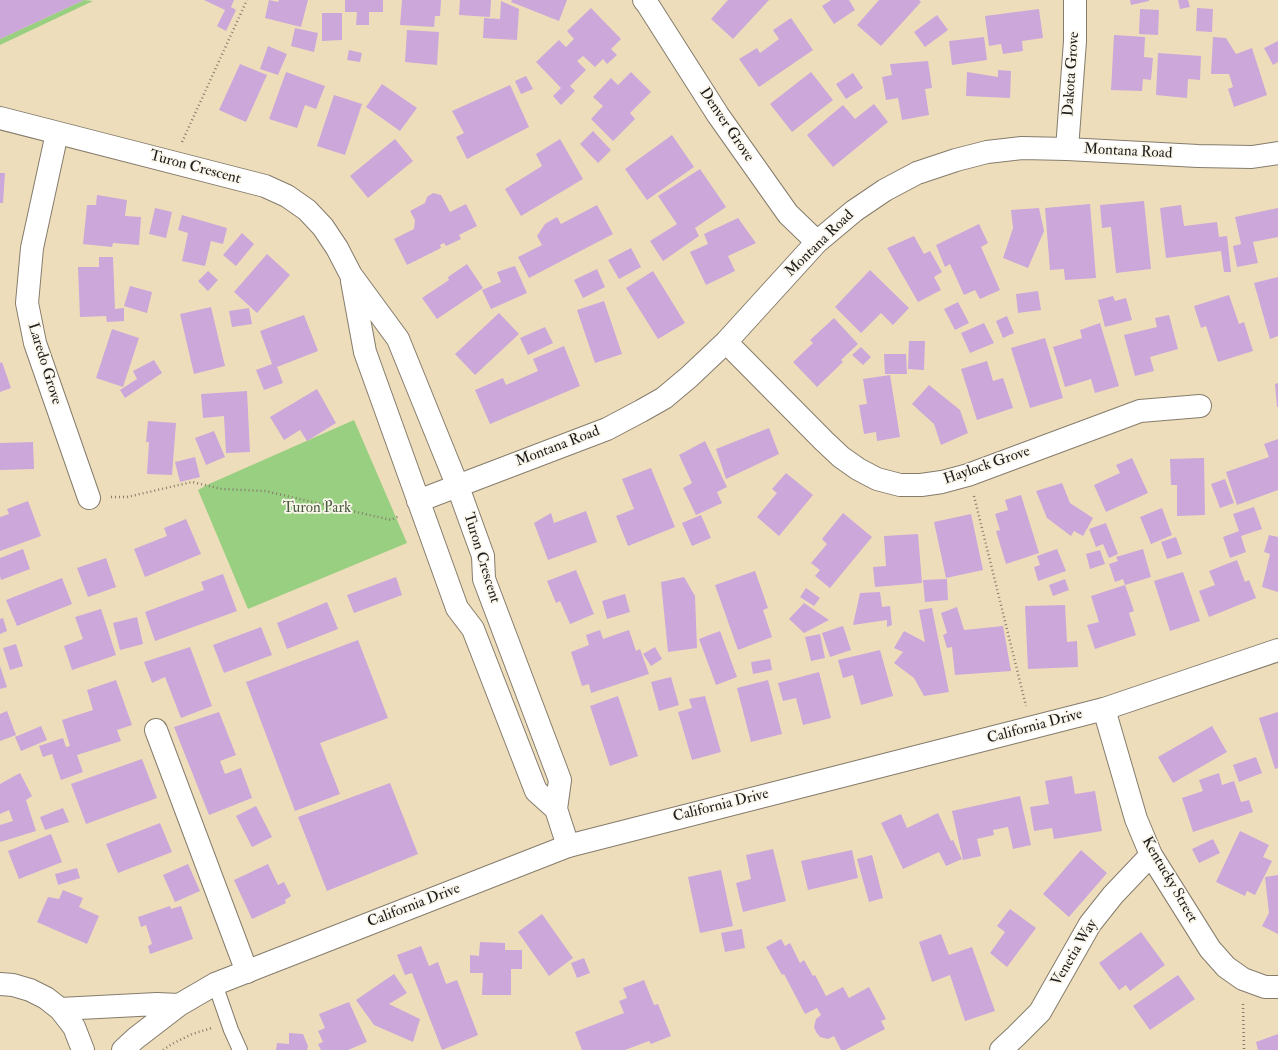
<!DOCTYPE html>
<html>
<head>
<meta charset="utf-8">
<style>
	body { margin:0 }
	canvas { display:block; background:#edb }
</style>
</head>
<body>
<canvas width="1278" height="1050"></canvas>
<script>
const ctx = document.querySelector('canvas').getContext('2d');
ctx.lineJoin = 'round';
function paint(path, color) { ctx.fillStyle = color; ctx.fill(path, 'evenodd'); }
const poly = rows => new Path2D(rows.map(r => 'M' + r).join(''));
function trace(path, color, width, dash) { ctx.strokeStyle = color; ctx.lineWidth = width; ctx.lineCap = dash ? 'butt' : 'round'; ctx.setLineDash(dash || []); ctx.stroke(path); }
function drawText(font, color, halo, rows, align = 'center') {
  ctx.font = font + ' "IM FELL Double Pica",serif'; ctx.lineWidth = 3.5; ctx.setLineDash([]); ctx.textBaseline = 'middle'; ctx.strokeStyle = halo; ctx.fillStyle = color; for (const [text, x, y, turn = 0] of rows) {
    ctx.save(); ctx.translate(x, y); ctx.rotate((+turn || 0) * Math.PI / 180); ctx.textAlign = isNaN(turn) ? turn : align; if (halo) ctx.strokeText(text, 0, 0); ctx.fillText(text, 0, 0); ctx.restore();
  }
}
paint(poly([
	[84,0,93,1,0,45,0,39],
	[354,420,407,543,248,609,198,490,209,484]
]), '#99cf80');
paint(poly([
	[0,0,84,0,0,39],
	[204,0,234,0,231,7,236,10,226,31,217,26,225,10],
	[269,0,278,2,279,0,308,0,301,27,265,18],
	[345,0,383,0,383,12,369,12,369,25,356,25,357,12,345,12],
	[402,0,441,0,440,16,435,16,434,27,400,25],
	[460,0,491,0,490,17,459,15],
	[512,0,567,0,559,21,511,2],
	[728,0,769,0,733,39,711,19],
	[831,0,849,0,855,10,834,24,822,6],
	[879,0,919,0,921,2,881,46,857,25],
	[1130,0,1149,0,1149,1,1131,5],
	[1178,0,1188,0,1190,7,1180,9],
	[501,1,519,9,517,40,483,38,484,18,500,19],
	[591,8,621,39,611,49,617,55,607,64,603,59,595,67,583,56,577,61,586,70,570,86,575,91,561,105,553,96,561,88,536,62,559,40,566,47,574,39,567,31],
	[1197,8,1213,9,1212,32,1196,31],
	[1039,9,1043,38,1022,41,1023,51,1003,54,1001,44,989,46,985,16],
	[1140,9,1159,10,1158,35,1139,34],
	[322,13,342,13,342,40,322,41],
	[937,15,948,30,925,47,914,32],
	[791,18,813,50,759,87,739,59,757,48,760,53,779,39,773,30],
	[295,28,318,33,314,52,291,46],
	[407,30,439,32,437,65,405,62],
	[1114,35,1145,37,1144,57,1153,58,1151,80,1143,79,1142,91,1111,90],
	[984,37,987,60,952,65,949,41],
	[1213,37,1226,38,1236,54,1252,48,1267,95,1234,107,1228,89,1233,87,1229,74,1211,74],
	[1278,41,1278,62,1273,65,1264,48],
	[268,46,287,54,278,75,260,69],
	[349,50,362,53,360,62,347,60],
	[1158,53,1201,56,1200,80,1188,79,1187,98,1156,95],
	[928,61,932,88,925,89,929,115,902,120,898,98,886,100,882,77,892,75,890,64],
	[240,64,267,75,246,122,219,110],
	[998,70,1011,71,1010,98,966,96,967,72,998,77],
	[286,72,325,86,316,109,305,105,297,128,269,119],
	[631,72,651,92,630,113,635,119,613,141,591,119,603,106,593,97,611,78,618,85],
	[811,72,833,100,792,132,770,104],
	[853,73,863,88,846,99,836,84],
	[526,76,533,89,521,94,515,81],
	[382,84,417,108,400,131,366,107],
	[510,85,529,127,467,159,456,137,464,133,452,111],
	[334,95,362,104,345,155,317,146],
	[874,104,888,122,833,167,807,135,843,105,855,119],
	[593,131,611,150,598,163,580,144],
	[672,135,694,167,647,200,625,169],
	[395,139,413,161,368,198,350,176],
	[560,139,583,179,521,216,505,189,542,166,536,154],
	[700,169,726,207,695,228,699,236,663,261,650,241,677,224,658,196],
	[0,173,5,173,3,203,0,203],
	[433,193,441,195,450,212,466,204,477,226,459,235,461,239,446,246,444,243,440,245,441,248,407,265,394,239,414,229,415,220,410,211,425,203,427,197],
	[97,195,127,200,125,216,141,217,139,245,113,243,112,247,83,244,87,205,96,205],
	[1144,201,1151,269,1116,273,1111,227,1102,228,1100,205],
	[1090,204,1096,278,1065,280,1064,269,1050,270,1045,208],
	[597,205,613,234,529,278,518,257,542,245,537,236,545,224,557,217,561,224],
	[1181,205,1184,226,1217,222,1219,237,1227,236,1231,272,1224,272,1221,251,1166,258,1160,208],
	[155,208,172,212,166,238,149,234],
	[1039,208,1044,231,1028,268,1003,258,1013,228,1011,210],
	[1278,208,1278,237,1253,242,1258,263,1237,267,1233,246,1241,244,1235,217],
	[182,215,227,228,223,244,211,241,205,266,182,261,188,233,178,230],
	[738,218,756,243,728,256,735,271,706,285,690,252,708,244,704,234],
	[979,224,988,243,981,247,1000,290,980,299,975,290,964,295,950,264,945,267,936,245],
	[242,233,254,244,236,266,223,255],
	[914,236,924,254,930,251,942,272,934,277,941,290,918,302,887,248],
	[631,248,641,267,619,279,608,260],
	[267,254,290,275,257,313,234,292],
	[99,257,113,257,115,309,124,308,124,321,107,322,106,316,80,317,78,267,99,267],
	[467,264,483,288,437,319,422,298,449,280,448,277],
	[515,266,527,293,491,309,482,290,501,282,497,272],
	[597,269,605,287,583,298,574,280],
	[870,270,909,308,893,325,881,313,861,333,835,307],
	[208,271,218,280,208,291,198,281],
	[653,271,685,323,658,339,626,288],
	[1278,277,1278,336,1270,339,1254,283],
	[130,286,152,292,147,313,124,306],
	[1038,291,1041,310,1018,313,1016,294],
	[1229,295,1239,324,1244,322,1253,351,1218,362,1206,326,1201,328,1194,306],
	[1113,296,1115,301,1126,298,1132,320,1105,327,1098,300],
	[604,301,622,354,595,363,577,310],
	[958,302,969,323,955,330,944,309],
	[211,307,225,366,194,374,180,314],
	[249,308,252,324,232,327,229,311],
	[499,313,519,334,475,375,455,354],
	[304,315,318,351,277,367,283,383,264,390,256,370,272,364,260,331],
	[1169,315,1178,349,1150,357,1154,371,1135,376,1124,335,1157,327,1155,318],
	[1007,316,1014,333,1003,338,996,321],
	[834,318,858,344,841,360,843,362,817,387,793,362,813,343,810,340],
	[984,323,994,343,970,353,961,333],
	[1100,323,1119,386,1095,393,1091,379,1065,387,1053,347,1082,338,1080,330],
	[545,327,553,343,528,355,520,338],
	[112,329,139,338,123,387,96,378],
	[1045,338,1063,398,1030,408,1011,348],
	[909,341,925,341,924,370,908,369],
	[564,346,580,386,490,424,475,390,503,378,506,385,538,371,533,359],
	[861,347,871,357,863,365,852,355],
	[884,354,906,354,907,374,885,374],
	[154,360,162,373,125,398,120,390,137,379,133,371],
	[987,361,993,381,1003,378,1013,408,977,420,961,369],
	[2,362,11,388,0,392,0,363],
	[890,375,900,437,877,441,876,432,864,434,859,405,867,404,863,379],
	[1278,383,1278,407,1277,407,1275,384],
	[929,385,960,410,968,433,941,445,934,424,912,404],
	[317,389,336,423,307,441,300,430,284,440,270,417],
	[247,391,250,452,226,453,224,416,203,418,201,394],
	[148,421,176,423,172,475,147,474,149,442,146,442],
	[769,428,779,454,726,479,716,449],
	[214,431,225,457,206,465,195,438],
	[1278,439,1278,490,1237,505,1226,472,1269,457,1264,444],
	[705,441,727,487,717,492,722,503,696,515,683,488,692,483,679,455],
	[33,442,34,469,0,470,0,443],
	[195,457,200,477,180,482,175,462],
	[1132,458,1148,493,1106,512,1094,485,1120,473,1116,465],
	[1204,458,1205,515,1177,516,1177,485,1171,485,1170,459],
	[651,468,675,527,628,546,616,516,634,509,622,479],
	[786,473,813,495,779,536,757,517,777,493,772,489],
	[1225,479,1234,503,1220,508,1211,484],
	[1062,483,1070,503,1093,518,1083,536,1074,531,1071,536,1047,518,1036,491],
	[1021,495,1039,553,1006,564,996,531,1000,530,995,514,1008,510,1005,500],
	[28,501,41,536,0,551,0,517,9,514,7,509],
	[1254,507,1262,529,1241,536,1246,552,1230,558,1223,537,1239,531,1233,514],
	[1162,508,1172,535,1151,544,1140,517],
	[586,511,597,542,548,560,534,523,551,513,554,523],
	[843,513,872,537,830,588,815,576,820,570,811,563,827,544,822,539],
	[971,514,983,570,946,578,934,522],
	[701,515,711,538,692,546,682,523],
	[186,519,201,554,145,577,134,549,167,536,164,528],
	[1106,523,1118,554,1109,558,1103,544,1096,547,1089,529],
	[918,534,922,583,875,587,873,567,886,566,884,536],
	[1269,535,1278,537,1278,592,1262,587,1270,554,1264,552],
	[1176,537,1182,554,1167,559,1161,542],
	[23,549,30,569,1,580,0,576,0,558],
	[1057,549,1066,571,1038,581,1034,567,1040,565,1037,556],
	[1143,549,1151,577,1125,585,1134,611,1129,613,1136,635,1095,649,1087,625,1099,622,1091,596,1125,585,1123,579,1115,582,1109,564,1118,561,1116,557],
	[1100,550,1105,564,1090,569,1086,554],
	[106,558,116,587,88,597,77,568],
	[1237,560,1245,582,1249,580,1256,598,1209,617,1199,591,1215,585,1209,571],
	[576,570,594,614,570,624,560,601,556,603,547,581],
	[755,571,768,608,763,610,772,637,738,650,715,585],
	[1183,572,1200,621,1170,631,1154,581],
	[223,574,237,611,155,641,145,612,204,590,201,582],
	[396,577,402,595,354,613,347,595],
	[684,577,695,596,697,648,668,652,661,582],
	[62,578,72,604,17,626,6,600],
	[947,579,948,600,925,602,923,580],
	[1065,579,1069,590,1053,596,1049,585],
	[806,588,820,598,814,606,800,597],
	[880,592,882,607,890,606,892,625,887,627,887,620,853,625,860,593],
	[625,594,630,612,607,619,602,601],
	[327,602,338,629,287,649,277,623],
	[804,603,829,620,804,633,789,619],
	[1065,605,1067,642,1077,641,1078,667,1028,669,1025,606],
	[957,607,964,630,1003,626,1011,671,955,675,952,647,947,648,943,635,947,633,941,613],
	[932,608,949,692,924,696,914,678,894,663,903,652,894,648,904,631,925,642,919,610],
	[101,609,116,655,72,670,64,646,83,639,75,617],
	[137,617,143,644,120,650,113,623],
	[3,618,7,631,0,634,0,619],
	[843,626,851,650,830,657,822,633],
	[261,627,272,655,224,673,213,645],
	[600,630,603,639,629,630,636,651,640,649,649,674,591,693,589,684,582,686,571,652,589,645,586,635],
	[720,631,737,677,716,685,699,639],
	[820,634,825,658,811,661,805,637],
	[358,640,388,718,320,743,340,794,295,811,246,682],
	[16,644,23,666,10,670,3,648],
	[190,647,212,706,181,718,165,677,152,683,144,662],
	[655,647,662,659,651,666,643,654],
	[880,650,893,696,861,705,853,675,843,678,838,660],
	[770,659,772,670,753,674,751,662],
	[0,666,7,687,0,689],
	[819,672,831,718,803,725,796,698,783,701,778,683],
	[671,677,679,705,659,711,651,682],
	[116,680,132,725,117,730,121,741,77,755,83,772,61,780,52,754,43,757,39,746,63,738,66,747,70,746,62,720,93,710,87,690],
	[768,680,782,734,751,742,737,688],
	[618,696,638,756,610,766,590,706],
	[705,696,721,752,692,760,678,712,692,708,689,699],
	[7,711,16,735,0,741,0,714],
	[219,712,236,755,220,761,225,774,241,768,252,798,209,815,174,727],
	[1278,712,1278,768,1275,769,1259,718],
	[41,726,47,740,21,751,15,737],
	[1212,726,1227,752,1173,783,1158,757],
	[1256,757,1262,773,1239,782,1233,765],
	[142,759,157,798,86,824,71,784],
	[20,773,32,796,26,800,36,831,0,842,0,825,13,821,9,810,0,814,0,784],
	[1219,773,1222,785,1234,781,1241,802,1249,800,1253,812,1193,832,1182,798,1203,791,1199,780],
	[1072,776,1075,794,1095,791,1102,831,1054,839,1052,828,1034,831,1030,807,1049,804,1045,781],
	[390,783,418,854,327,891,298,817],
	[1020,796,1031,845,1013,849,1008,827,993,830,994,835,977,839,981,856,963,860,952,811],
	[256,806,272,837,252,847,236,816],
	[63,808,69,822,45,830,40,817],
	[938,813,951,841,953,840,962,859,946,866,939,852,903,869,881,823,901,814,907,828],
	[160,823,172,852,118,873,106,844],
	[1240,831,1269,845,1263,857,1272,861,1255,895,1247,891,1245,896,1216,882],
	[51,834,62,862,19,879,8,851],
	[1213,839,1220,853,1199,863,1192,849],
	[773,849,786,901,743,912,736,883,751,879,746,855],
	[852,850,858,878,808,890,801,861],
	[1081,850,1107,873,1069,917,1043,894],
	[872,855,883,898,869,902,857,859],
	[188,864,200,891,175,902,163,875],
	[268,864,278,885,284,882,291,896,285,900,286,903,252,919,234,880],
	[77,868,80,878,58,885,55,874],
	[721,870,733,926,700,933,688,877],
	[1278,875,1278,934,1262,926,1269,913,1265,877],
	[63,890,83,898,79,907,99,916,87,944,37,922,48,897,59,899],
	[170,906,171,909,181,906,193,939,150,954,148,946,152,944,146,925,141,927,138,917],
	[1010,909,1036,928,1007,967,990,953,1005,932,997,926],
	[542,914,573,958,549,976,518,932],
	[742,929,745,948,725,952,721,933],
	[1141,932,1165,965,1130,991,1126,985,1119,990,1099,963],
	[941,934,949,955,972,947,995,1011,965,1021,950,975,932,982,919,942],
	[781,939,785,946,790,943,800,963,804,960,813,976,815,975,826,996,843,987,849,998,869,987,886,1019,881,1021,885,1029,845,1050,841,1050,834,1036,828,1039,820,1037,816,1032,814,1027,816,1019,821,1015,817,1008,805,1014,784,974,782,975,766,947],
	[480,942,505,943,505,950,522,950,522,969,511,969,511,995,482,995,483,973,470,973,470,955,479,956],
	[421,946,429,966,438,962,446,984,457,980,478,1035,442,1050,412,973,405,975,397,955],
	[584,958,590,973,577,978,571,963],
	[394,974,407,993,389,1004,420,1019,413,1042,374,1025,356,1000],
	[1178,975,1195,999,1150,1030,1133,1006],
	[644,980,654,1005,658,1004,671,1036,651,1044,649,1041,625,1050,582,1050,575,1032,624,1013,619,1001,627,998,623,988],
	[349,1002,367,1042,348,1050,321,1050,318,1044,323,1042,318,1031,325,1028,319,1014],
	[289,1033,303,1034,308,1046,307,1050,276,1050,277,1043,289,1044],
	[1278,1034,1278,1050,1258,1050,1256,1042]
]), '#cca7da');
const lane = poly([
	[215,984,231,1030,240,1050]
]);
const street = poly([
	[644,0,648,5,718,115,788,214,817,242],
	[0,118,265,186,287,196,307,210,323,227,337,248,351,275,398,339,458,487,483,556,484,579,560,780,556,809],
	[57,133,32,248,27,303,35,343,89,498],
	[1067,149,1075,41,1075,0],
	[352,281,365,352,457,608,473,629,536,791,556,809,568,846],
	[726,342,824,441,841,457,858,469,877,479,900,485,921,485,942,482,968,475,1140,411,1200,406],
	[418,501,607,429,641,411,664,398,689,377,726,342,817,242,854,211,885,190,917,173,956,160,987,152,1022,148,1067,149,1198,156,1252,157,1278,153],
	[1104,709,1136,819,1151,855,1210,949,1226,967,1243,979,1265,987,1278,987],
	[156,730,247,972],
	[1001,1050,1016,1036,1040,1012,1090,924,1113,895,1151,855]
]);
const secondary = poly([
	[0,984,13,985,30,990,46,998,60,1009,74,1027,83,1050],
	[60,1009,157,1004,179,1005],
	[123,1050,136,1038,179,1005,215,984,568,846,1104,709,1278,650]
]);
trace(lane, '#857c6c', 16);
trace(street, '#857c6c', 24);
trace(secondary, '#857c6c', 24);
trace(poly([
	[182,142,247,0],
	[974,496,1026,706],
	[111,497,127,497,192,482,222,489,265,491,391,520,399,516],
	[1243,1004,1244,1050],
	[163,1050,172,1044,192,1034,212,1028]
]), '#857c6c', 2.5, [1, 3]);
trace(lane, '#fff', 14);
trace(street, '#fff', 22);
trace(secondary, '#fff', 22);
drawText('15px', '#1c1c1c', '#fbf7ec', [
	["Dakota Grove",1072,74,-86],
	["Denver Grove",726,125,56],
	["Montana Road",1128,152,3],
	["Turon Crescent",195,168,15],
	["Montana Road",820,244,-44],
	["Laredo Grove",44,364,73],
	["Montana Road",558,447,-21],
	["Haylock Grove",987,466,-19],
	["Turon Crescent",481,558,73],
	["California Drive",1035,727,-15],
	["California Drive",721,806,-14],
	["Kentucky Street",1169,880,60],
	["California Drive",414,906,-21],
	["Venetia Way",1075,953,-59]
]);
drawText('15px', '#485b3f', '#fbf7ec', [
	["Turon Park",317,509]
]);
</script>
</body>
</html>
